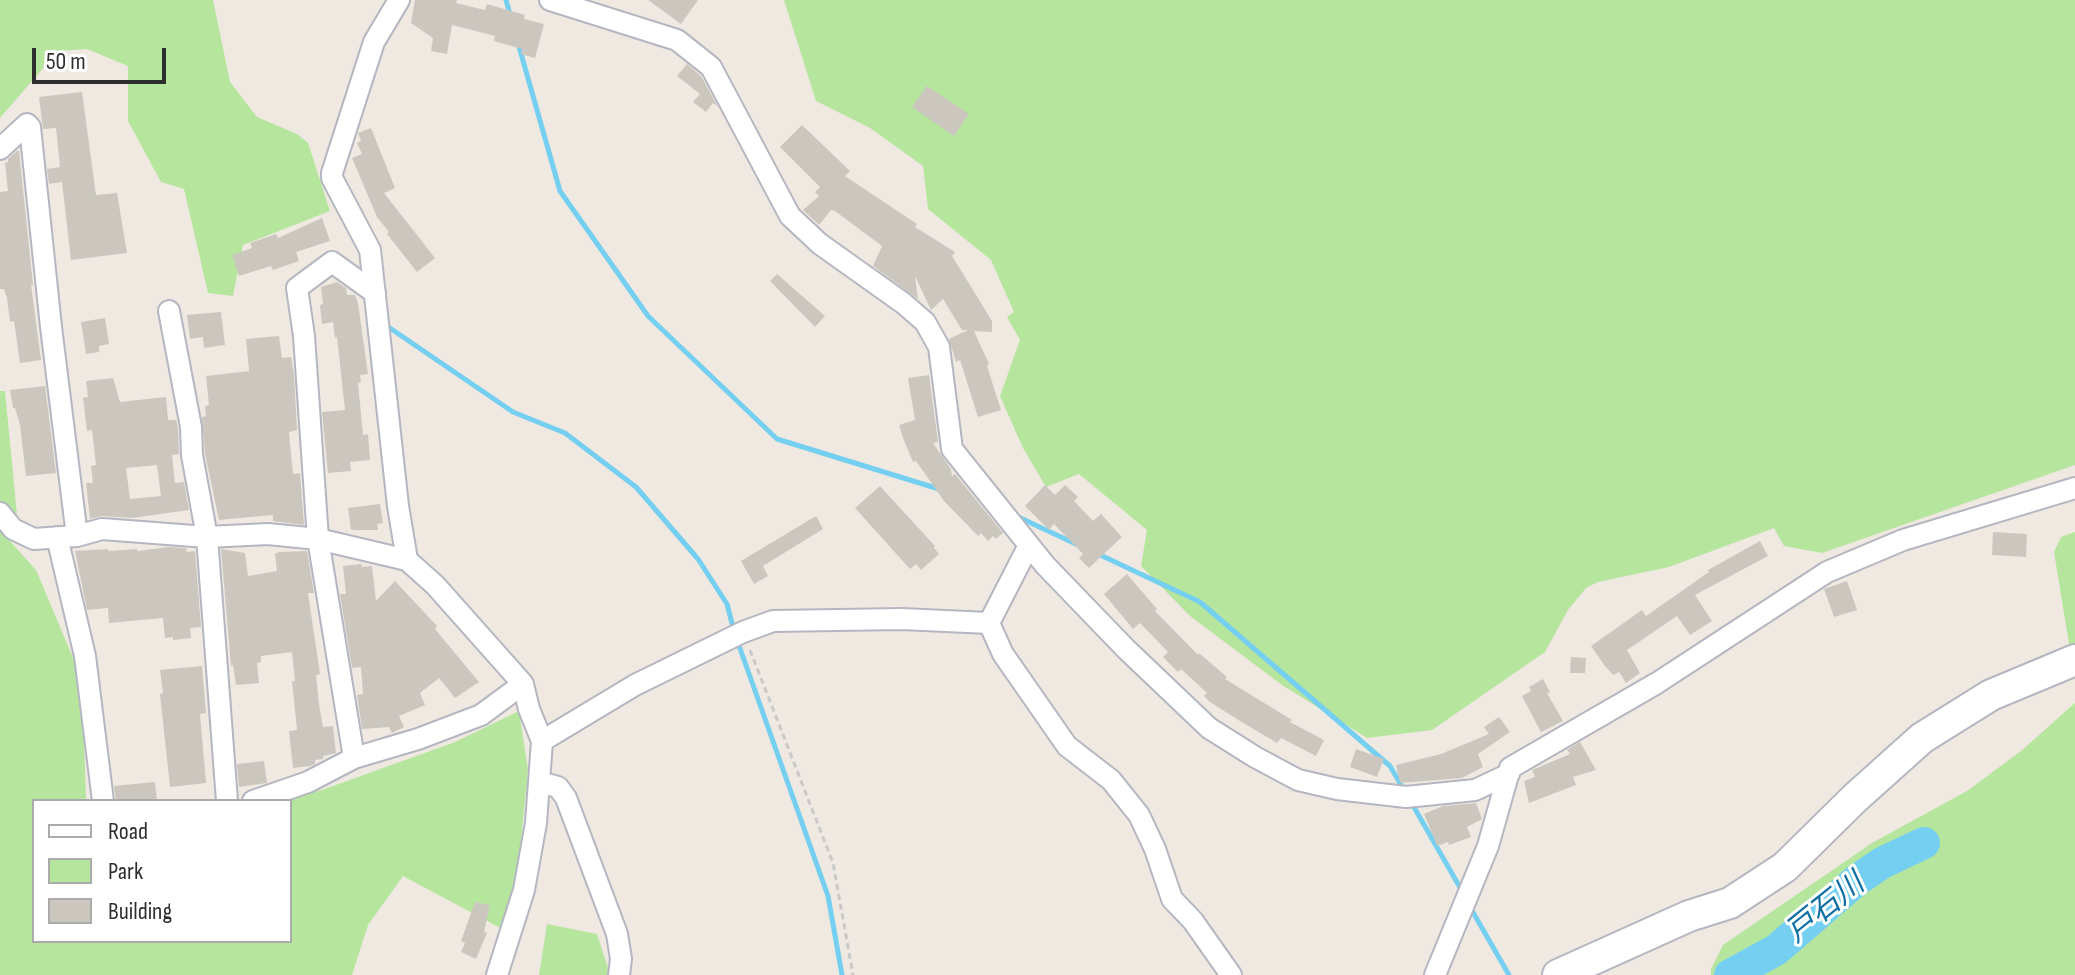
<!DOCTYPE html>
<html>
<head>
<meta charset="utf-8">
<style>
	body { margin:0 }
	#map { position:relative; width:2075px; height:975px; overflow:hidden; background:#efe9e1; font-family:"Sofia Sans Condensed",sans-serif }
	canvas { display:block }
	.legend { position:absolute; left:32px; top:799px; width:260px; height:144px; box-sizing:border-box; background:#fff; border:2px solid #ababab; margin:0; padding:10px 14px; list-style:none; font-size:24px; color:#2e2e2e }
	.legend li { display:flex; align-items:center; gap:16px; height:40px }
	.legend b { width:40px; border:2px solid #ababab }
	.scale { position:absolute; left:32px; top:48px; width:134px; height:36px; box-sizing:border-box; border:4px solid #2e2e2e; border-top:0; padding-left:10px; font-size:24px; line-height:28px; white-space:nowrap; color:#2e2e2e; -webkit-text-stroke:6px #fff; paint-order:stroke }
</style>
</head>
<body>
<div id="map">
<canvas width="2075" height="975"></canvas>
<ul class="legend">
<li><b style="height:10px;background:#fff"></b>Road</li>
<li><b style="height:22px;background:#b6e59e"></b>Park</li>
<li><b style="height:22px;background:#cbc7bf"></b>Building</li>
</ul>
<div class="scale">50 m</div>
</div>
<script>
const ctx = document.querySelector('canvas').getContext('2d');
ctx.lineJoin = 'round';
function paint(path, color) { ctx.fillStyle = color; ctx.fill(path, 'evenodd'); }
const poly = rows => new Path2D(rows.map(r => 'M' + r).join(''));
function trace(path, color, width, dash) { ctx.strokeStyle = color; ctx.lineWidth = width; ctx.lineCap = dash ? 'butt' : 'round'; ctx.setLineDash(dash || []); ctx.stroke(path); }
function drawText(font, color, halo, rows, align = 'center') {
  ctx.font = font + ' "Sofia Sans Condensed","Noto Sans JP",sans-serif'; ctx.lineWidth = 6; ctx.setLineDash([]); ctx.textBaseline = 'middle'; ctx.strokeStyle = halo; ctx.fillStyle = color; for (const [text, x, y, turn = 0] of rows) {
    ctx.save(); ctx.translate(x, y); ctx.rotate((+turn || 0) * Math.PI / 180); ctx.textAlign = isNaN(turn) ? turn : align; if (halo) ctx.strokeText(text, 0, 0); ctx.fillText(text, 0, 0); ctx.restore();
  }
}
paint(poly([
	[0,0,213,0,230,82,257,117,297,134,308,143,330,211,243,245,233,296,208,293,184,189,161,182,128,121,128,66,87,49,58,51,0,118],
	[784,0,2075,0,2075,465,1822,553,1784,546,1774,528,1669,567,1598,582,1586,588,1568,610,1545,652,1432,730,1367,738,1282,685,1190,616,1141,566,1147,530,1079,474,1046,487,1023,448,1000,396,1020,340,1007,317,1014,312,991,260,928,209,923,166,870,128,816,101],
	[0,391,5,391,18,525,0,506],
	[0,530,36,570,82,679,86,801,34,801,34,941,290,941,290,801,281,801,322,790,455,742,519,711,528,770,518,872,506,931,403,876,368,925,352,975,0,975],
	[2075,532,2075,655,2071,656,2054,552,2061,537],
	[2075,703,2075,975,1711,975,1711,969,1723,945,1872,843,1967,791,2021,751],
	[547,924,597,934,608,968,607,975,539,975]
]), '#b6e59e');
trace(poly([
	[506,0,510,14],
	[518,43,560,191,648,316,777,439,939,489],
	[384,324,513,412,565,433,636,487,698,559,727,604,734,631],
	[1016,516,1076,544],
	[1096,553,1200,602,1390,766,1404,790],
	[737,640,828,896,842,975],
	[1411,802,1462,891],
	[1470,907,1509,975]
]), '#75cff0', 5);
trace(poly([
	[1730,975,1776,950,1857,880,1882,863,1924,843]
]), '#75cff0', 32);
paint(poly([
	[415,0,457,0,456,3,485,10,487,4,525,15,524,19,544,24,535,58,521,54,522,49,494,41,495,36,452,25,447,54,431,51,433,38,411,23],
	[648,0,698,0,681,24],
	[687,64,701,76,718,107,713,103,706,112,693,102,700,94,677,76],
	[927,86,969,114,954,136,912,107],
	[82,92,96,195,117,193,127,253,71,260,62,182,49,184,47,169,60,167,56,128,43,129,39,97],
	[802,125,850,171,845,176,917,224,915,227,955,252,952,256,992,321,992,332,974,331,989,364,987,366,1001,410,978,417,960,360,956,362,949,339,968,330,962,330,943,299,931,310,915,276,918,299,873,266,882,246,835,211,831,210,819,225,803,210,819,196,815,192,820,187,780,147],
	[371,128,395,188,384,193,435,258,417,272,387,234,389,232,377,217,352,158,362,154,357,143,361,141,358,133],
	[17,151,19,151,33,285,31,285,41,360,20,363,14,321,10,322,7,298,4,289,0,289,0,192,8,191,5,163,8,162,8,159],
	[322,218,330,241,296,252,299,261,273,270,271,266,239,276,232,255,252,248,250,243,276,234,278,238],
	[777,274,825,316,815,327,770,281],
	[337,282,346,288,347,295,355,295,358,303,368,374,360,375,361,382,358,383,363,435,368,434,370,460,350,462,351,471,328,473,322,412,345,410,337,337,335,338,333,322,322,324,320,305,323,304,321,287],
	[221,312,225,345,204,348,203,337,190,339,187,315],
	[105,318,109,344,99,346,99,352,86,354,81,322],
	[279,336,282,358,291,357,294,374,297,430,289,432,293,474,300,473,304,525,273,521,273,515,219,520,205,454,202,417,206,416,205,406,209,405,206,376,249,371,246,339],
	[929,375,938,442,933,443,951,469,952,476,955,474,1003,533,996,539,993,536,988,541,981,533,978,536,944,501,916,461,913,462,903,438,899,425,915,420,908,378],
	[113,378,120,402,166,397,168,420,176,420,178,428,179,454,172,455,175,483,184,482,189,510,132,518,102,516,90,519,86,483,93,483,91,466,96,465,92,430,87,431,83,398,88,397,86,381],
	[157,465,161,496,130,499,126,468],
	[45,386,56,473,26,476,20,425,15,408,13,408,10,390],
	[1045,485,1055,495,1065,485,1078,497,1074,501,1093,521,1101,514,1122,537,1089,568,1079,558,1083,554,1054,524,1049,530,1025,506],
	[880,486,935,546,934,548,939,554,921,570,916,564,910,569,855,508],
	[380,504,383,523,377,524,378,530,351,530,348,508],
	[816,516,823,529,763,566,768,576,754,584,741,561],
	[1993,532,2027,534,2026,557,1992,555],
	[1760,541,1768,556,1695,595,1712,621,1690,635,1677,616,1627,650,1640,673,1626,683,1619,672,1613,675,1605,666,1591,646,1642,610,1646,616,1709,572,1708,570],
	[169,547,186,548,187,552,195,551,201,627,190,628,191,638,173,640,173,637,165,638,163,618,109,623,108,608,87,610,75,551,108,549,108,551,137,549,137,551],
	[221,549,245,553,248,576,277,571,275,554,279,552,307,551,314,593,308,593,320,674,316,675,319,704,323,727,333,726,336,753,323,756,323,759,315,760,315,764,310,766,293,768,289,731,297,730,292,681,295,681,292,652,261,656,261,662,257,663,259,683,236,685,233,665,231,666],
	[361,564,362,567,372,566,376,601,395,581,437,626,435,629,479,682,455,698,439,678,420,693,425,705,399,716,404,727,392,733,389,727,362,729,357,695,363,694,361,667,352,668,340,594,346,594,343,566],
	[1127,574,1157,609,1155,611,1198,655,1199,653,1227,677,1225,679,1292,720,1290,722,1324,740,1316,756,1281,738,1277,743,1240,721,1210,702,1204,696,1207,693,1181,669,1178,672,1163,657,1168,652,1140,623,1133,629,1104,594],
	[1847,581,1857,610,1834,617,1824,589],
	[1571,657,1586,658,1585,673,1570,673],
	[202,666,206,713,200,714,206,783,170,787,160,694,163,693,160,670],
	[1543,679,1550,692,1547,693,1563,721,1541,732,1522,696,1531,691,1529,687],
	[1499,717,1510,732,1478,754,1483,767,1462,778,1400,783,1396,765,1441,754,1489,734,1484,727],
	[1580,742,1596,770,1573,777,1576,785,1529,803,1524,781,1535,777,1532,770,1570,754,1567,750],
	[1356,749,1384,759,1377,777,1350,767],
	[264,761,267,783,239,787,237,764],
	[155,782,157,801,116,800,114,786],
	[1476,803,1482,819,1467,827,1471,837,1449,845,1448,842,1437,846,1424,814,1443,806],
	[475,902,490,905,484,932,487,933,476,959,461,952,465,943,461,941]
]), '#cbc7bf');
const street = poly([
	[399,0,374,42,332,173,332,178,370,250,398,506,407,560],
	[550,0,677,40,711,67,790,216,820,244,903,303,925,322,939,347,952,449,1045,565,1126,649,1209,728,1255,757,1298,780,1337,789,1406,797,1475,790,1509,774],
	[0,149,27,124,30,127,51,327,77,536],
	[169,311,191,427,192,455,207,537,227,801],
	[0,513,13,529,34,539,77,536,102,529,207,537,268,534,318,539,407,560,435,585,523,684,529,709,542,741,536,823,524,890,497,975],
	[57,537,85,656,103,801],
	[989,623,1003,654,1067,746,1111,780,1139,815,1155,849,1172,899,1193,921,1231,975],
	[989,623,1029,545],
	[542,741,635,685,743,632,773,621,902,619,989,623],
	[354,758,318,539,304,336,297,288,332,262,375,293],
	[539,782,558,787,566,798,617,934,621,959,619,975],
	[253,801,308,782,354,758,418,739,481,715,523,684],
	[1435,975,1488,846,1510,768,1657,683,1827,572,1903,540,2075,488]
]);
const secondary = poly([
	[1558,975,1689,916,1730,903,1785,867,1855,798,1922,738,1991,695,2075,660]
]);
trace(street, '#b4b7c1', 24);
trace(secondary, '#b4b7c1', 34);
trace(poly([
	[750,650,833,863,853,975]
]), '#c9c9c9', 3, [6, 4]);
trace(street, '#fff', 20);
trace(secondary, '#fff', 30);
drawText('italic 30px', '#0d6fa3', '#fff', [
	["戸石川",1826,909,-39]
]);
</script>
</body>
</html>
